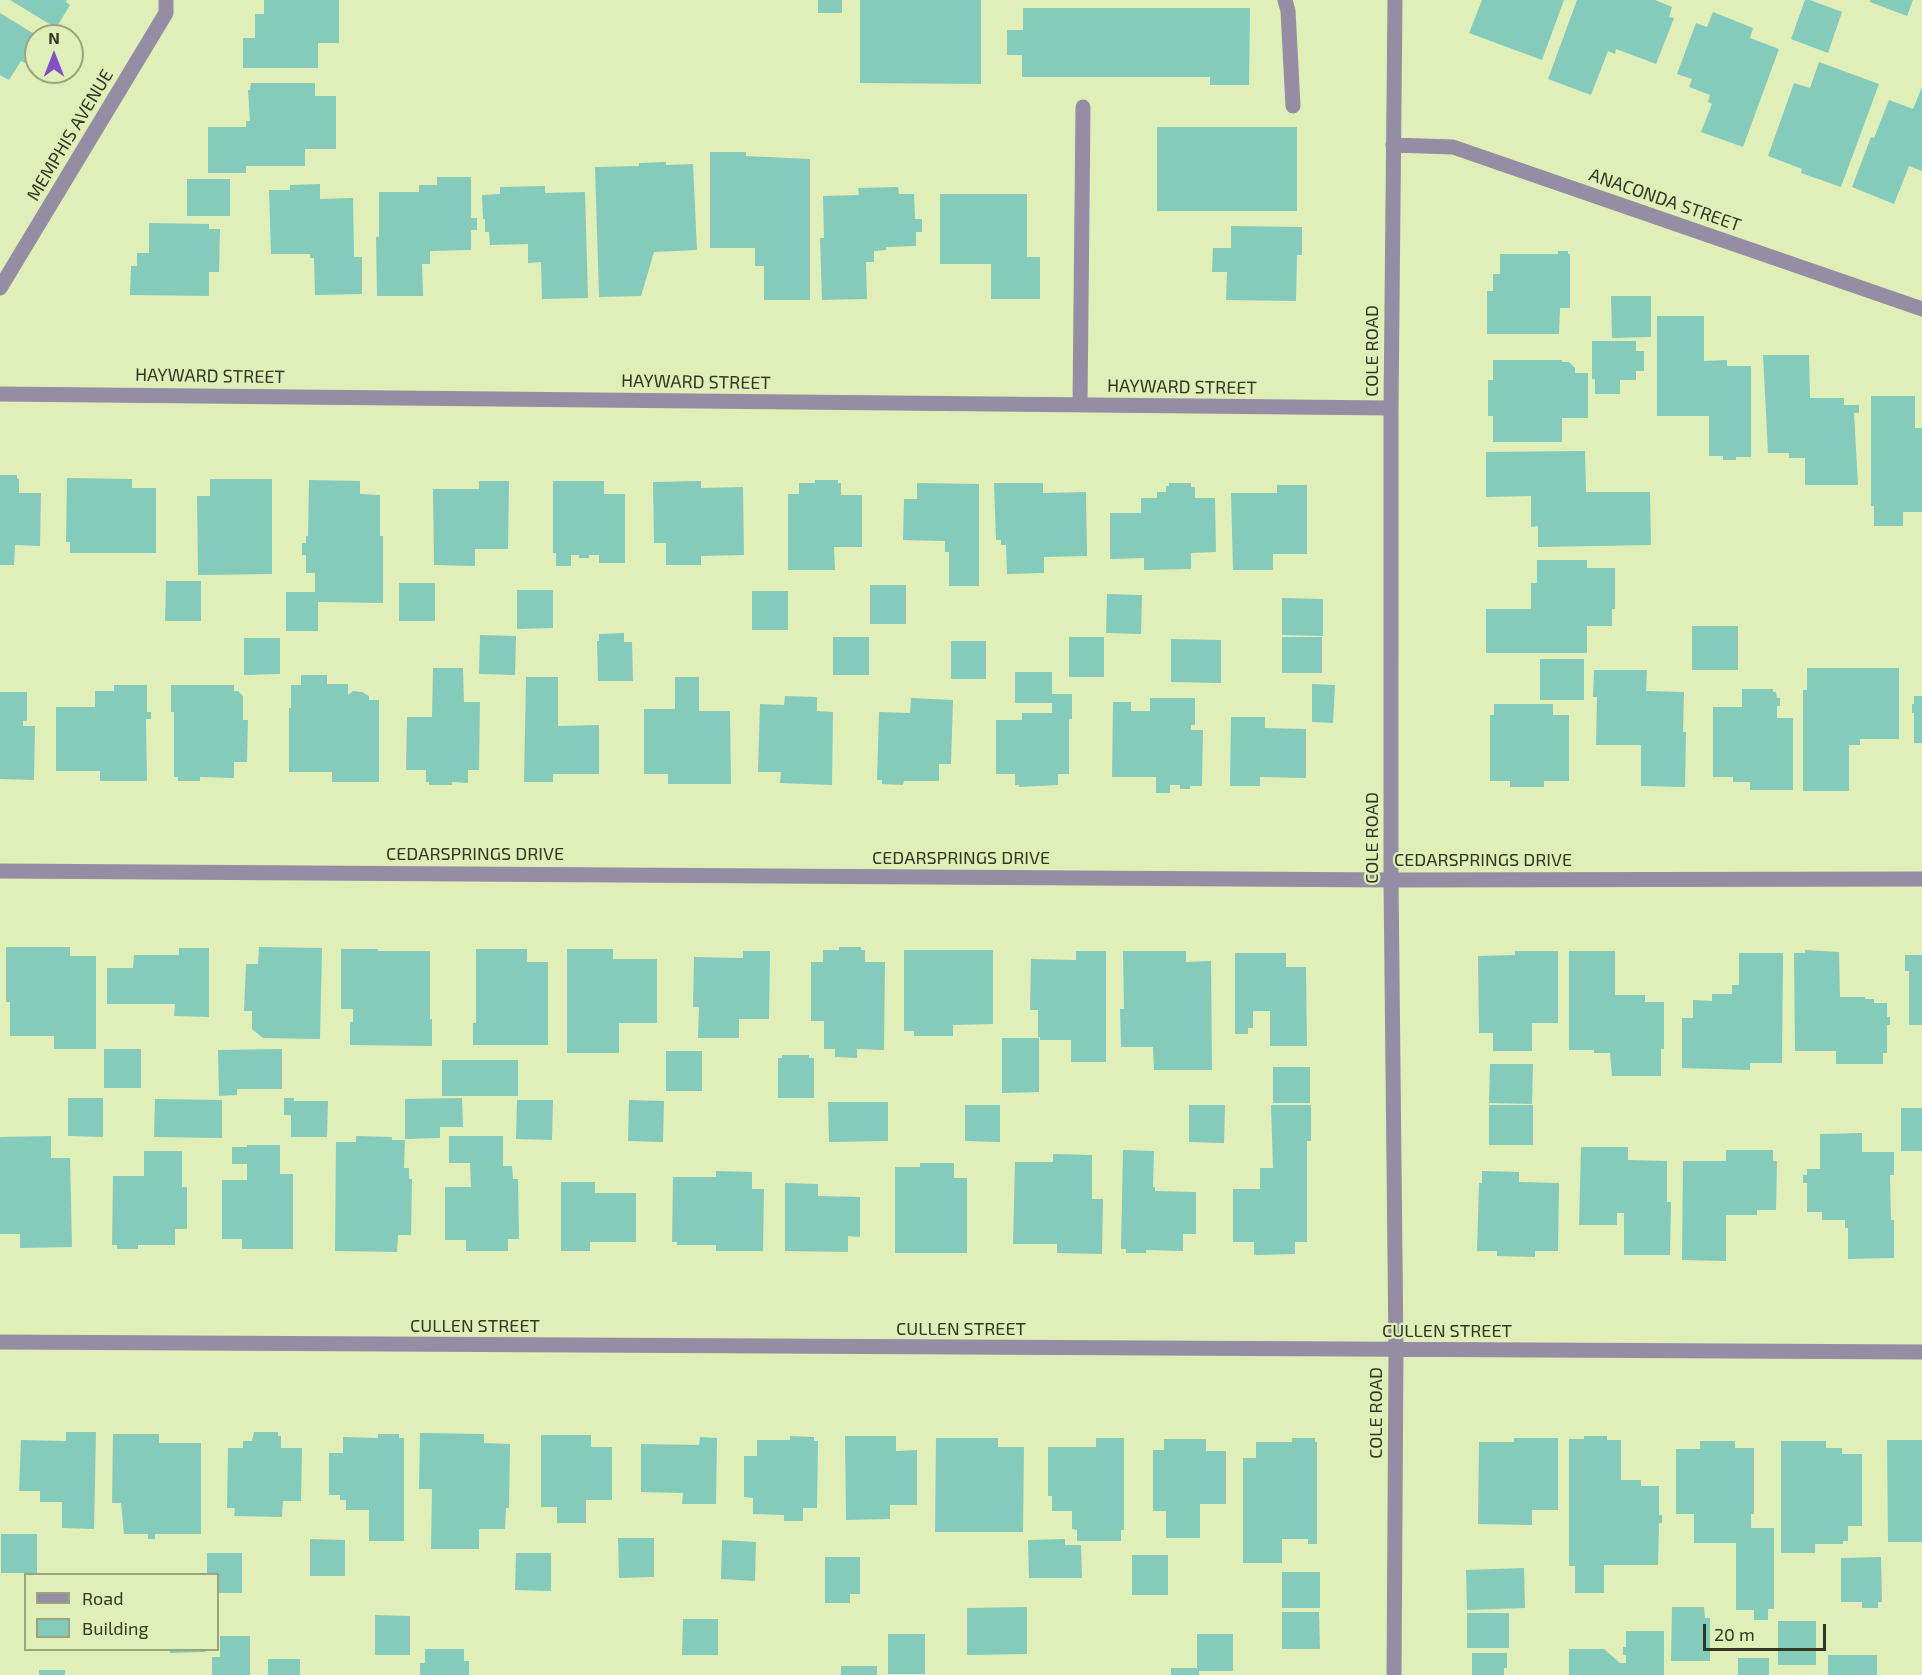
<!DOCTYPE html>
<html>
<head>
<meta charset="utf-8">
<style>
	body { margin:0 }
	#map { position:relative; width:1922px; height:1675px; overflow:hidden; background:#e0efb8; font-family:"Exo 2",sans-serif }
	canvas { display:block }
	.legend { position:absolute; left:24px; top:1573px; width:195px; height:78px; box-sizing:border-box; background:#e0efb8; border:2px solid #9aa57c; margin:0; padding:8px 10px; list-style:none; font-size:18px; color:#313721 }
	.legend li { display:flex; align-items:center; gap:12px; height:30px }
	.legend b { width:30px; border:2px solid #9aa57c }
	.north { position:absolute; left:24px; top:24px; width:60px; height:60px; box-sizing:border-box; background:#e0efb8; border:2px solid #9aa57c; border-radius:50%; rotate:0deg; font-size:16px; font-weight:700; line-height:24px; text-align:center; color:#313721 }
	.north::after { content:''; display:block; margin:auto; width:21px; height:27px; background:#8350c8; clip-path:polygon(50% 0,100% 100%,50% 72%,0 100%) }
	.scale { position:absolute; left:1703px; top:1624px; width:123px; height:27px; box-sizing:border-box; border:3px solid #313721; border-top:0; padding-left:8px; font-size:18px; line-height:21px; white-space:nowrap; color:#313721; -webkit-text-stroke:4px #e0efb8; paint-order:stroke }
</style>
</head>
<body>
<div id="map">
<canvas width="1922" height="1675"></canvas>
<ul class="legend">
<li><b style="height:8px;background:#948da3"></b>Road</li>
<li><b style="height:16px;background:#84cbbc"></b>Building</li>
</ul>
<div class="north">N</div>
<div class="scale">20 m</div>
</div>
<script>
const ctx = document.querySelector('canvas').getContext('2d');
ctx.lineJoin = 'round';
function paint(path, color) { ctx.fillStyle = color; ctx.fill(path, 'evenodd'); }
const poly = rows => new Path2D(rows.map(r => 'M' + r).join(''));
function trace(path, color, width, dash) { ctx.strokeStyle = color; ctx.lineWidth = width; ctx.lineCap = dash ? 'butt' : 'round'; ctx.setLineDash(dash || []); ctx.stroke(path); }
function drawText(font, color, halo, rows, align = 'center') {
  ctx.font = font + ' "Exo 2",sans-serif'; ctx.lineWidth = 4.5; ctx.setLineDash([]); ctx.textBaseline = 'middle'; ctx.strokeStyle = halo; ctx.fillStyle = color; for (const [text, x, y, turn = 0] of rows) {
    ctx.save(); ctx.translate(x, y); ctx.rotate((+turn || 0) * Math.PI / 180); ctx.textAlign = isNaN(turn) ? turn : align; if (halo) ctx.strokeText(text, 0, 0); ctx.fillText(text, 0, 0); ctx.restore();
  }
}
paint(poly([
	[10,0,67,0,66,2,70,5,56,28],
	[264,0,339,0,339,43,318,43,318,68,243,68,243,38,255,38,255,14,264,14],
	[818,0,842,0,842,13,818,13],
	[860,0,981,0,981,84,860,83],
	[1482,0,1564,0,1542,60,1469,33],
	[1577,0,1655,0,1672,7,1669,17,1674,18,1656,64,1616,49,1615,54,1608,51,1591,95,1548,79],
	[1805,0,1810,0,1842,12,1828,53,1791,39],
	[1870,0,1913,0,1907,16,1870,2],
	[1023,8,1250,8,1249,85,1210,85,1210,77,1022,77,1022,55,1007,55,1007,30,1023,30],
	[1713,12,1753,28,1750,38,1779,49,1743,147,1701,132,1712,104,1708,102,1710,95,1689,87,1692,79,1677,74,1696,23,1707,27],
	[0,13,36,35,36,58,31,66,21,61,9,80,0,75],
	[1819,62,1879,84,1841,187,1801,173,1802,169,1768,156,1794,83,1810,88],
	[251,83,315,83,315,96,336,96,336,149,305,149,305,166,246,166,246,173,208,173,208,127,246,127,246,121,250,121,248,90,250,90],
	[1922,87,1922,171,1909,166,1894,204,1852,187,1871,137,1874,138,1889,100,1913,109],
	[1157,127,1297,127,1297,211,1157,211],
	[710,152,746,152,746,156,810,159,810,300,764,300,764,266,755,266,755,248,710,248],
	[666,162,666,165,693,164,697,250,654,252,641,296,599,297,595,167,639,166,639,163],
	[437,177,471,177,471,218,477,218,477,230,471,230,471,250,430,251,430,264,422,264,423,296,377,296,376,237,379,237,379,192,419,192,419,185,437,185],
	[187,179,230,179,230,216,187,216],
	[320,184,320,199,353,198,354,257,362,257,362,294,315,295,314,258,310,258,310,254,271,254,269,190,290,190,290,185],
	[545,186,545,193,585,192,588,298,542,299,541,262,528,263,528,244,490,245,489,232,485,232,485,219,483,219,482,195,500,194,500,187],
	[898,187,899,194,914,194,915,219,922,219,922,232,916,232,916,246,886,247,886,250,874,251,874,262,866,262,867,299,822,300,820,238,824,238,823,196,859,195,858,188],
	[940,194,1027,194,1027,257,1040,257,1040,299,991,299,991,264,940,264],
	[149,223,209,224,209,229,220,229,219,272,209,272,209,296,130,295,131,266,137,266,137,253,149,253],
	[1231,226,1302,227,1302,255,1297,255,1296,301,1226,300,1227,272,1212,272,1213,248,1231,248],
	[1558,251,1568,251,1568,254,1570,254,1570,308,1560,308,1559,334,1487,334,1487,291,1493,291,1493,274,1500,274,1500,254,1558,254],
	[1611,296,1651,296,1651,337,1612,338],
	[1657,316,1704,316,1704,361,1727,360,1727,366,1751,366,1751,457,1736,457,1736,460,1723,460,1723,456,1709,456,1709,416,1657,416],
	[1592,341,1636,341,1636,351,1644,351,1644,371,1636,371,1636,380,1620,380,1620,394,1595,394,1595,379,1592,379],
	[1763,355,1809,355,1810,398,1844,398,1844,405,1859,405,1859,413,1854,413,1858,485,1805,485,1805,458,1789,458,1789,453,1768,453],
	[1493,360,1562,360,1562,362,1569,362,1575,368,1575,373,1588,373,1588,418,1562,418,1562,442,1493,442,1493,416,1488,416,1488,380,1493,380],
	[1871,396,1915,396,1915,428,1922,428,1922,512,1903,512,1903,526,1874,526,1874,506,1871,506],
	[1585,451,1586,492,1650,492,1651,545,1538,547,1538,526,1531,527,1531,496,1486,497,1486,452],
	[0,475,17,475,17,478,19,479,19,493,41,493,40,546,15,545,14,565,0,565],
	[67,478,132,479,132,488,156,488,156,553,70,553,70,542,66,542],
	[210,479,272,479,272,574,198,575,197,496,210,496],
	[309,480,360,481,360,494,380,495,380,536,383,536,383,603,318,602,318,631,286,631,286,592,315,592,315,573,306,573,306,555,302,555,302,543,306,543,306,536,308,536],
	[815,480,838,480,838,483,841,483,841,495,862,495,862,547,834,547,835,570,788,570,788,494,799,494,799,483,815,483],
	[479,481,509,481,508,549,475,549,475,566,434,565,433,489,479,489],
	[553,481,604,481,604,494,625,494,625,563,599,563,599,555,589,555,589,558,579,558,579,555,571,555,571,566,556,566,556,553,553,553],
	[701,481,701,488,743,487,744,555,701,556,701,565,666,565,666,543,654,543,653,482],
	[917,483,979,484,979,586,949,586,949,552,945,552,945,541,903,540,904,499,917,499],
	[994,483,1043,483,1043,493,1086,492,1087,556,1044,557,1044,573,1007,574,1006,545,1001,545,1001,540,996,540],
	[1169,483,1191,483,1191,487,1195,487,1195,498,1215,498,1216,552,1191,553,1191,569,1144,570,1144,558,1110,559,1110,513,1141,513,1141,498,1157,498,1157,492,1166,492,1166,486,1169,486],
	[1277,485,1307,485,1307,554,1273,554,1273,570,1233,570,1231,493,1277,493],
	[1537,560,1587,560,1587,568,1615,568,1615,609,1612,609,1612,626,1587,626,1587,653,1486,653,1486,609,1531,609,1531,583,1537,583],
	[166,581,201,581,201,621,165,621],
	[399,583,435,583,435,621,399,621],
	[870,585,906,585,906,624,870,624],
	[517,590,553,590,553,628,517,629],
	[752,591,788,591,788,630,752,630],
	[1107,594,1142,595,1141,634,1106,633],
	[1282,598,1323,599,1323,636,1282,635],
	[1692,626,1738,626,1738,670,1692,670],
	[624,633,624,642,632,642,633,681,598,681,597,641,599,641,599,634],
	[480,635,516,636,515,675,479,674],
	[833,637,869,637,869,675,833,675],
	[1069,637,1104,637,1104,677,1069,677],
	[1282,637,1322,637,1322,673,1282,673],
	[244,638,280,638,280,674,244,675],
	[1171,639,1221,640,1221,683,1171,682],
	[951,641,986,641,986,679,951,679],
	[1540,659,1584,659,1584,700,1540,700],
	[433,668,463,668,464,702,480,702,479,770,468,770,468,783,452,782,452,785,429,785,429,782,426,782,426,770,406,770,407,717,432,717],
	[1807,668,1899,668,1899,739,1860,739,1860,745,1849,745,1849,791,1803,791,1803,690,1807,690],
	[1594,670,1647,670,1646,691,1684,692,1683,732,1686,732,1685,787,1641,786,1641,745,1596,745,1597,697,1593,697],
	[1015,672,1052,672,1052,694,1072,694,1072,719,1069,719,1069,774,1058,774,1058,785,1019,787,1019,785,1015,785,1015,774,996,774,996,720,1022,720,1022,713,1052,713,1052,703,1015,703],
	[301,675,327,675,327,684,348,684,348,695,353,691,362,692,369,696,369,700,379,700,379,782,332,782,332,772,289,772,289,708,291,708,291,685,301,685],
	[526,677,558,677,558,726,599,725,599,774,553,774,553,782,524,782],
	[675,677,699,677,699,711,730,711,731,784,668,784,668,774,644,774,644,709,675,709],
	[1312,684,1335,685,1333,723,1312,722],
	[114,685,147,685,147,712,151,712,151,719,146,719,147,781,100,781,100,771,56,771,56,707,95,707,95,691,114,691],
	[171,685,234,685,234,691,238,691,243,696,243,720,248,720,247,762,234,762,234,778,200,777,200,781,178,781,178,777,174,777,174,712,171,712],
	[1742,689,1773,689,1773,692,1776,692,1777,698,1780,698,1780,706,1777,706,1777,718,1793,718,1793,790,1750,790,1750,782,1733,782,1733,777,1713,777,1713,707,1742,707],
	[0,692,27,692,27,721,23,721,23,726,35,726,34,780,0,779],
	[785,696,817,697,817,711,833,712,832,785,780,783,781,772,758,772,760,704,784,705],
	[1914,696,1922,696,1922,743,1914,743,1914,713,1912,713,1912,704,1914,704],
	[911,698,953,700,951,764,939,764,939,781,904,781,903,785,882,784,882,780,877,780,879,712,910,713],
	[1150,698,1195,698,1195,725,1191,725,1191,730,1203,730,1202,786,1190,786,1190,789,1180,789,1180,785,1170,785,1170,793,1156,793,1156,777,1112,777,1113,702,1131,702,1131,711,1150,711],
	[1494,704,1553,704,1553,715,1569,715,1569,781,1544,781,1544,787,1510,787,1510,781,1490,781,1490,715,1494,715],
	[1231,717,1265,717,1265,728,1306,729,1306,778,1260,777,1260,786,1230,786],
	[6,947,70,947,70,956,96,956,96,1049,54,1049,54,1036,10,1036,10,1002,6,1002],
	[259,947,322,948,320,1039,263,1038,252,1029,252,1011,244,1011,246,964,258,964],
	[839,947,861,947,861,950,865,950,865,962,885,962,884,1050,857,1049,857,1058,835,1057,835,1049,824,1049,824,1021,811,1021,811,962,823,962,823,950,839,950],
	[179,948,209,948,209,1017,174,1016,175,1004,107,1004,107,968,133,968,134,955,179,955],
	[341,949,378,949,378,951,430,951,430,1019,432,1019,432,1046,350,1045,350,1022,353,1022,353,1009,341,1009],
	[476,949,527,949,527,962,548,962,548,1045,473,1045,473,1023,476,1023],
	[567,949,613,949,613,959,657,959,657,1023,619,1023,619,1053,567,1053],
	[904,950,993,950,993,1024,953,1025,953,1036,914,1036,914,1031,904,1031],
	[1805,950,1839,952,1840,997,1865,997,1865,999,1874,999,1874,1003,1887,1003,1887,1017,1890,1017,1890,1025,1887,1025,1887,1053,1883,1053,1883,1064,1836,1064,1836,1051,1795,1051,1794,953,1805,953],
	[743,951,770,951,769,1019,739,1019,739,1038,698,1038,699,1007,693,1007,694,957,743,958],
	[1076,951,1106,951,1106,1062,1071,1062,1071,1040,1040,1040,1040,1037,1038,1037,1038,1010,1030,1010,1031,959,1076,960],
	[1123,951,1186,951,1186,962,1211,961,1212,1070,1154,1070,1153,1047,1121,1047,1120,1009,1124,1009],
	[1515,951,1558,951,1558,1023,1532,1023,1532,1051,1493,1051,1493,1033,1479,1033,1478,956,1515,955],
	[1569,951,1615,951,1615,995,1645,995,1645,1002,1664,1002,1664,1049,1661,1049,1661,1076,1612,1076,1610,1053,1594,1053,1594,1050,1569,1050],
	[1235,953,1286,953,1286,967,1306,967,1307,1046,1270,1046,1270,1011,1253,1011,1253,1028,1248,1028,1248,1034,1235,1034],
	[1739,953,1783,953,1782,1063,1750,1063,1750,1070,1682,1068,1682,1018,1693,1018,1693,1000,1712,1001,1712,994,1732,994,1732,985,1739,985],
	[1905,955,1922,955,1922,1025,1909,1025,1909,971,1905,971],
	[1002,1038,1039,1038,1039,1092,1002,1093],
	[104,1049,141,1049,141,1088,104,1088],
	[282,1049,282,1089,237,1089,237,1095,219,1096,218,1050],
	[666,1051,702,1051,702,1091,666,1091],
	[782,1055,809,1055,809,1058,814,1058,814,1098,778,1098,778,1058,782,1058],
	[442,1060,518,1060,518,1096,442,1096],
	[1490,1064,1533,1064,1532,1104,1489,1103],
	[1273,1067,1310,1067,1310,1103,1273,1103],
	[68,1098,103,1098,103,1137,68,1136],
	[284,1098,294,1098,294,1101,328,1101,327,1137,291,1137,291,1115,284,1115],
	[462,1098,463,1127,440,1127,440,1138,405,1139,405,1099],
	[155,1099,222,1100,222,1138,154,1137],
	[517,1100,553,1100,552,1140,516,1139],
	[629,1100,664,1101,663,1142,628,1141],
	[828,1102,888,1102,888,1141,829,1142],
	[965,1105,1000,1105,1000,1142,965,1141],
	[1189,1105,1225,1105,1224,1143,1189,1142],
	[1271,1105,1311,1105,1311,1141,1307,1141,1307,1242,1295,1242,1295,1254,1256,1255,1254,1254,1254,1242,1233,1242,1233,1189,1260,1189,1260,1168,1273,1168],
	[1489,1105,1533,1105,1533,1145,1489,1145],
	[1901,1108,1922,1108,1922,1151,1901,1151],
	[1862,1133,1862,1152,1894,1152,1894,1175,1890,1175,1891,1220,1894,1220,1894,1258,1848,1259,1848,1228,1845,1228,1845,1220,1822,1220,1822,1212,1807,1212,1807,1183,1803,1183,1803,1175,1807,1175,1807,1169,1820,1169,1820,1134],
	[51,1136,51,1158,70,1158,72,1247,20,1248,20,1234,0,1234,0,1137],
	[356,1136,392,1137,392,1140,405,1140,404,1168,409,1168,409,1179,412,1179,411,1235,398,1235,397,1252,335,1251,336,1142,356,1142],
	[449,1136,503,1136,503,1166,512,1166,513,1179,518,1179,519,1239,508,1239,508,1251,466,1251,466,1240,445,1240,445,1187,471,1187,470,1163,449,1163],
	[247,1145,280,1145,280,1174,293,1174,293,1249,242,1249,242,1239,222,1239,222,1180,247,1180,247,1164,232,1164,232,1147,247,1147],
	[1581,1147,1628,1147,1628,1160,1667,1161,1667,1202,1671,1202,1670,1255,1624,1255,1624,1213,1617,1213,1617,1225,1579,1225],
	[1123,1150,1154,1151,1153,1187,1155,1187,1155,1191,1196,1192,1196,1234,1183,1234,1183,1251,1146,1250,1146,1253,1126,1253,1126,1249,1121,1249],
	[1726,1150,1773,1150,1773,1161,1777,1161,1776,1210,1757,1210,1757,1215,1726,1215,1726,1261,1682,1260,1683,1161,1726,1161],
	[144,1151,182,1151,182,1187,187,1187,187,1229,175,1229,175,1245,138,1245,138,1249,117,1249,117,1245,112,1245,113,1176,144,1176],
	[1053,1154,1092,1155,1092,1199,1103,1199,1102,1254,1057,1253,1057,1244,1013,1244,1015,1162,1053,1162],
	[920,1163,954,1163,954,1178,967,1178,967,1253,895,1253,895,1167,920,1167],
	[716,1171,752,1172,752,1189,764,1189,763,1251,716,1251,716,1245,677,1245,677,1242,672,1242,673,1177,716,1177],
	[1482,1171,1519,1172,1519,1182,1559,1183,1558,1251,1535,1251,1535,1257,1497,1256,1497,1251,1477,1251,1479,1183,1482,1183],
	[561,1182,595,1182,595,1193,636,1193,636,1242,590,1242,590,1251,561,1251],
	[785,1183,818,1184,818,1196,860,1197,860,1237,848,1236,848,1252,785,1251],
	[66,1432,96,1432,94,1529,62,1528,62,1502,40,1502,40,1491,19,1491,21,1440,66,1441],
	[254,1432,278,1432,278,1436,281,1436,281,1448,302,1448,301,1501,283,1501,282,1517,234,1516,235,1508,227,1508,228,1448,243,1448,243,1441,252,1441],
	[420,1433,484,1434,484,1443,510,1444,509,1508,506,1508,505,1529,479,1529,479,1549,431,1549,432,1489,419,1489],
	[113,1434,159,1434,159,1443,201,1443,201,1534,155,1534,155,1539,148,1539,148,1534,124,1534,121,1503,112,1503],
	[378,1434,399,1434,399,1438,404,1438,404,1541,369,1541,369,1510,346,1510,346,1500,340,1500,340,1495,329,1495,329,1453,343,1453,343,1437,378,1438],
	[541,1435,591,1435,591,1447,612,1447,612,1500,586,1500,586,1523,557,1523,557,1507,541,1507],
	[790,1436,814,1437,814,1441,818,1441,817,1508,803,1508,803,1521,784,1521,784,1515,753,1514,753,1498,744,1497,744,1456,757,1456,757,1440,790,1440],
	[845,1436,896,1436,896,1451,917,1450,917,1505,890,1505,890,1519,846,1520],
	[1584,1436,1607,1436,1607,1440,1621,1440,1621,1480,1641,1480,1641,1486,1659,1486,1659,1515,1662,1515,1662,1523,1659,1523,1658,1565,1604,1565,1604,1593,1575,1593,1575,1566,1569,1566,1569,1439,1584,1439],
	[700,1437,717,1438,716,1504,682,1504,683,1493,641,1492,641,1444,699,1445],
	[936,1438,998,1438,998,1447,1024,1447,1023,1532,935,1532],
	[1096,1438,1124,1438,1124,1530,1121,1530,1121,1541,1077,1541,1077,1530,1072,1529,1072,1511,1052,1511,1052,1496,1048,1496,1048,1447,1096,1447],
	[1292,1438,1315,1438,1315,1442,1317,1442,1317,1544,1308,1544,1308,1539,1282,1539,1282,1563,1243,1563,1243,1458,1256,1458,1256,1442,1292,1442],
	[1514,1438,1558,1438,1558,1510,1532,1510,1532,1525,1478,1524,1479,1442,1514,1442],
	[1164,1439,1206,1439,1206,1451,1226,1451,1226,1504,1200,1504,1200,1538,1166,1538,1166,1511,1153,1511,1153,1450,1164,1450],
	[1887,1440,1922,1440,1922,1542,1888,1542],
	[1700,1441,1735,1441,1735,1448,1754,1448,1754,1514,1751,1514,1751,1528,1774,1528,1774,1609,1768,1609,1768,1620,1754,1620,1754,1610,1736,1610,1736,1543,1694,1543,1694,1514,1676,1514,1676,1449,1700,1449],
	[1781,1441,1826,1441,1826,1448,1842,1448,1842,1454,1862,1454,1862,1526,1848,1526,1848,1541,1843,1541,1843,1544,1815,1544,1815,1553,1781,1553],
	[1,1534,37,1534,37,1573,1,1573],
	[618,1538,654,1538,654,1577,619,1578],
	[310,1539,345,1540,345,1576,310,1576],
	[1065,1539,1065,1545,1081,1545,1082,1578,1029,1578,1028,1540],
	[722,1540,756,1542,755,1581,721,1579],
	[207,1553,242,1553,242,1593,218,1593,218,1574,207,1574],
	[516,1553,551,1553,551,1591,515,1590],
	[1132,1555,1168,1555,1168,1595,1132,1595],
	[825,1557,860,1557,860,1594,850,1594,850,1603,825,1603],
	[1881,1557,1882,1602,1878,1602,1878,1608,1862,1608,1862,1602,1841,1602,1841,1558],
	[1524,1568,1525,1608,1467,1610,1466,1570],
	[1282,1572,1320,1572,1320,1608,1282,1608],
	[1027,1607,1027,1654,967,1655,967,1608],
	[1672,1607,1704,1607,1705,1618,1710,1618,1710,1661,1671,1661],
	[1282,1612,1319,1612,1320,1649,1282,1649],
	[1467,1613,1509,1613,1509,1648,1467,1648],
	[375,1615,410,1616,410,1655,375,1655],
	[683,1619,718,1619,718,1655,682,1655],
	[1778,1621,1816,1621,1816,1665,1778,1665],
	[1626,1631,1664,1631,1664,1675,1569,1675,1569,1649,1604,1649,1620,1663,1626,1663,1626,1655,1623,1655,1623,1647,1626,1647],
	[888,1634,925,1634,925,1674,888,1674],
	[1197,1634,1233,1634,1233,1671,1199,1671,1199,1675,1171,1675,1171,1668,1197,1668],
	[220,1636,250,1636,250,1675,212,1675,212,1657,220,1657],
	[425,1649,464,1649,464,1661,469,1661,469,1675,420,1675,420,1663,425,1663],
	[170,1650,205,1650,205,1652,170,1653],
	[1472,1653,1507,1653,1507,1668,1504,1668,1504,1675,1472,1675],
	[1828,1655,1877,1655,1877,1675,1828,1675],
	[1738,1658,1769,1658,1769,1675,1738,1675],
	[268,1659,300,1659,300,1675,268,1675],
	[841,1666,877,1666,877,1675,841,1675],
	[39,1670,65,1670,65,1675,39,1675]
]), '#84cbbc');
trace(poly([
	[1285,0,1288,11,1293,106],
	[1393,145,1453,147,1922,309],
	[0,288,166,13,166,0],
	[0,394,1391,408],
	[1080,405,1083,107],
	[0,871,1391,880,1922,879],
	[0,1342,1922,1352],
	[1394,1675,1396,1351,1391,880,1391,408,1395,0]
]), '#948da3', 15);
drawText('18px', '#313721', '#e0efb8', [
	["MEMPHIS AVENUE",70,135,-59],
	["ANACONDA STREET",1665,200,19],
	["COLE ROAD",1372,351,-90],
	["HAYWARD STREET",210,376,1],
	["HAYWARD STREET",696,382,1],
	["HAYWARD STREET",1182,387,1],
	["COLE ROAD",1372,838,-90],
	["CEDARSPRINGS DRIVE",475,854],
	["CEDARSPRINGS DRIVE",961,858],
	["CEDARSPRINGS DRIVE",1483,860],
	["CULLEN STREET",475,1326],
	["CULLEN STREET",961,1329],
	["CULLEN STREET",1447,1331],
	["COLE ROAD",1376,1413,-90]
]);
</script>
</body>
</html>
